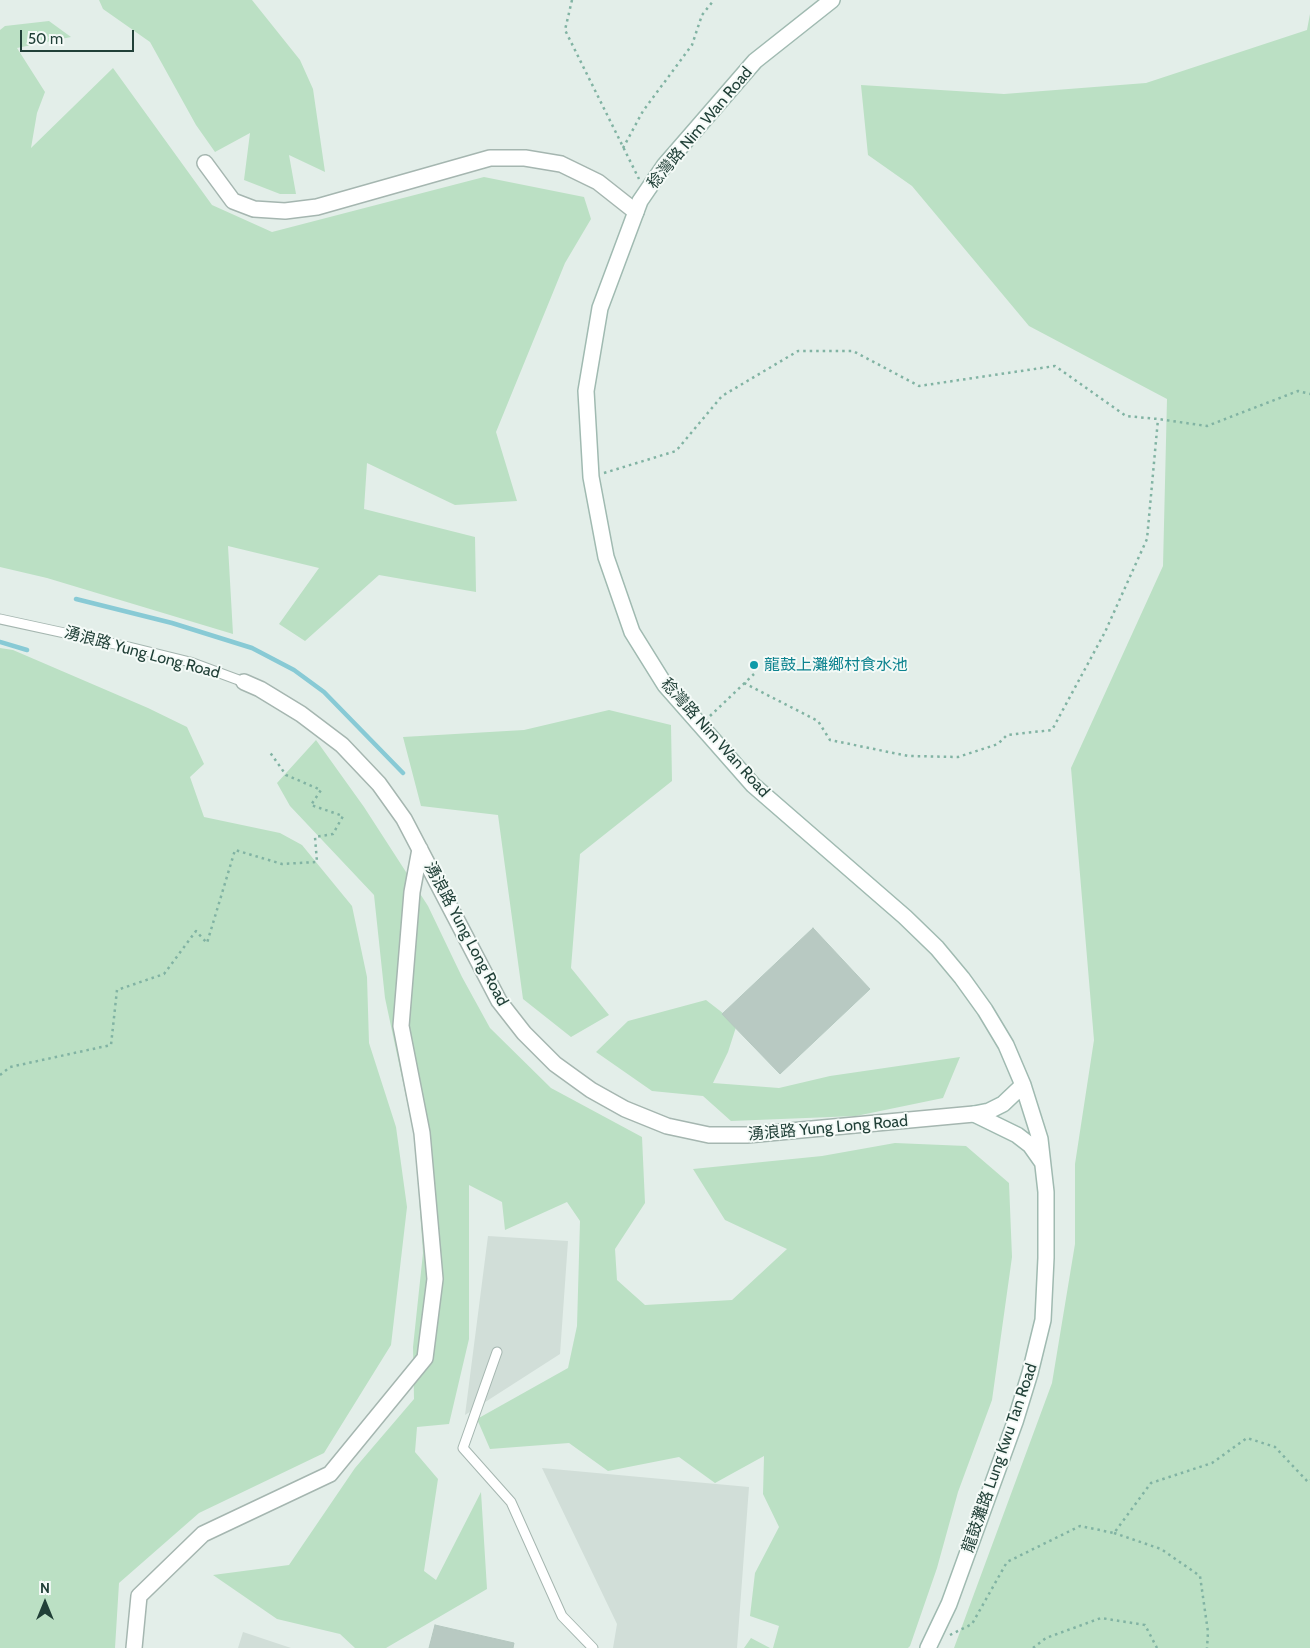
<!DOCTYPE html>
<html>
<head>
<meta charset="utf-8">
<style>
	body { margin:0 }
	#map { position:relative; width:1310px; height:1648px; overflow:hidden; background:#e3eee9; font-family:Cabin,sans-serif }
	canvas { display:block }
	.north { position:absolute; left:20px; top:1578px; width:50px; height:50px; -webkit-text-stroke:4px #f4faf7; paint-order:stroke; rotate:0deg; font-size:14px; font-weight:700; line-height:20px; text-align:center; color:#214038 }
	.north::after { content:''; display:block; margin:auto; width:18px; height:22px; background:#214038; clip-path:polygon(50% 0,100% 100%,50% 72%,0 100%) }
	.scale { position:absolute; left:20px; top:30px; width:114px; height:22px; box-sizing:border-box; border:2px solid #214038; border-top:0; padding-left:6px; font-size:15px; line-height:18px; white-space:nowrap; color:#214038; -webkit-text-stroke:4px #f4faf7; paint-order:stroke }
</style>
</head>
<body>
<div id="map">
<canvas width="1310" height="1648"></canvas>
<div class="north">N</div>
<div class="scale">50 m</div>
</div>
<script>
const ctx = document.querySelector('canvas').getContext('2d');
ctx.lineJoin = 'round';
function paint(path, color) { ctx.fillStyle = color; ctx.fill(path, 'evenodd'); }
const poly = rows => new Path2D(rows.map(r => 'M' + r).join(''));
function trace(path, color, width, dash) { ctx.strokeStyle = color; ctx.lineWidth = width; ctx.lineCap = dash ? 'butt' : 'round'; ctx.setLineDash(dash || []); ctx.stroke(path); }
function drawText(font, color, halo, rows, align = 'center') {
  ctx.font = font + ' Cabin,"Noto Sans TC",sans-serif'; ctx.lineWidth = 4; ctx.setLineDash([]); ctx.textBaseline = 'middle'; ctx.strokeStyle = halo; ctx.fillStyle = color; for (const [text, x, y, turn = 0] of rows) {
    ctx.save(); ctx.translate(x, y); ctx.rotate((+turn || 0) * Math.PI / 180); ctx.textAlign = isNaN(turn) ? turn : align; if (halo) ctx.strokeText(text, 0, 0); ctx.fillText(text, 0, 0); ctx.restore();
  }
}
paint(poly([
	[488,1236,568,1241,560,1354,465,1415],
	[542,1468,749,1487,737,1648,613,1648,617,1624],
	[243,1632,291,1648,238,1648]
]), '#d1ded8');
paint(poly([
	[99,0,252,0,300,60,313,89,325,172,289,155,296,194,280,194,244,180,250,133,215,152,196,125,150,42,103,9],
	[1310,14,1310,1648,954,1648,1052,1383,1075,1244,1075,1164,1094,1040,1071,768,1163,566,1167,399,1029,326,912,186,868,155,861,85,1004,94,1146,83,1307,30],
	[49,21,71,37,17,48,45,92,37,113,31,148,113,68,212,205,272,232,484,177,584,197,591,219,565,263,496,432,517,501,455,505,367,463,364,509,475,537,476,592,379,575,305,641,279,624,319,568,228,546,233,634,47,578,0,567,0,30,5,26],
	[0,648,13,650,148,708,187,727,204,764,190,777,204,817,280,833,302,845,352,906,367,977,369,1043,396,1127,407,1207,391,1345,324,1453,199,1513,119,1583,115,1648,0,1648],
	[609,710,671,725,672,781,580,854,571,968,609,1015,571,1037,523,999,498,815,421,806,403,737,524,730],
	[316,740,364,807,428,906,462,977,490,1028,551,1088,642,1137,645,1203,615,1249,617,1280,645,1305,732,1300,787,1249,725,1220,693,1169,822,1156,895,1143,966,1146,1009,1183,1012,1257,992,1400,958,1492,937,1568,910,1646,908,1648,773,1648,779,1626,750,1616,755,1573,779,1527,763,1494,764,1456,715,1483,679,1457,608,1471,569,1443,490,1449,477,1419,568,1368,577,1326,580,1221,567,1202,505,1230,502,1202,469,1185,469,1339,449,1424,417,1427,415,1452,438,1479,424,1571,436,1580,481,1492,487,1589,386,1648,355,1648,340,1634,277,1619,213,1575,289,1565,355,1468,414,1399,413,1347,423,1253,415,1139,385,998,374,895,290,806,277,783],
	[706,1000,737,1024,728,1052,713,1083,779,1088,830,1076,960,1057,943,1098,856,1116,731,1121,703,1096,652,1091,596,1052,628,1021],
	[751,1638,770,1648,744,1648]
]), '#bbe0c4');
trace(poly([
	[76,599,172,623,252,648,294,670,324,692,403,773],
	[0,642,27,650]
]), '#88cad5', 4.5);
const building = poly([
	[813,928,870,989,780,1074,722,1014,813,928],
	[435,1625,514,1643,513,1648,429,1648,435,1625]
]);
paint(building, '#b8c9c2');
trace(building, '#b5c8c0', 1);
const lane = poly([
	[0,619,129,647,190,662,244,682],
	[497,1352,463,1448,511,1502,562,1616,593,1648]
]);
const street = poly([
	[205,163,233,201,254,209,285,211,317,207,490,158,525,158,561,164,598,182,636,212],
	[244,682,260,689,301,714,342,745,379,784,404,819,499,1001,524,1033,555,1064,591,1090,625,1109,667,1126,709,1135,747,1135,974,1114],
	[134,1648,139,1596,203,1534,330,1474,425,1358,435,1279,422,1133,401,1026,412,892,420,849]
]);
const secondary = poly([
	[832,0,755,61,664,166,640,201,600,308,586,391,591,477,606,557,632,632,665,685,753,785,905,917,937,948,962,978,985,1010,1006,1045,1023,1085,1040,1139,1046,1192,1046,1258,1043,1320,1030,1373,1015,1422,949,1604,928,1648],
	[974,1114,1017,1135,1030,1145,1042,1162],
	[974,1114,989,1111,1003,1104,1023,1085]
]);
trace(lane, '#a5b6b0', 11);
trace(street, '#a5b6b0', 18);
trace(secondary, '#a0bab1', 18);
trace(poly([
	[572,0,565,30,639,179],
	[623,148,643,111,692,45,702,15,714,0],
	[604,473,676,451,722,396,798,351,853,351,919,386,1055,366,1126,416,1158,419,1207,426,1298,391,1310,394],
	[744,683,818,721,830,740,908,756,958,757,998,744,1007,735,1052,730,1105,632,1147,539,1158,419],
	[710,716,754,674],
	[0,1075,10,1067,111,1045,117,990,164,974,196,931,207,943,235,850,282,864,317,862,315,837,333,834,343,816,311,805,321,790,286,775,269,751],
	[1114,1533,1161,1549,1200,1576,1208,1632,1207,1648],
	[950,1635,972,1624,1007,1562,1080,1526,1114,1533,1151,1483,1212,1463,1247,1438,1275,1447,1308,1482,1310,1480],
	[1033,1648,1046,1638,1101,1618,1145,1625,1157,1648]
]), '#81b3a3', 2.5, [2.5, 4]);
trace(lane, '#fff', 9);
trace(street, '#fff', 15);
trace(secondary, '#fff', 15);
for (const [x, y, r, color] of [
	[754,665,5,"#0f9aa8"]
]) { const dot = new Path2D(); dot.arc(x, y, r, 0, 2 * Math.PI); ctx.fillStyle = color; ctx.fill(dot); trace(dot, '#f4faf7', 2); }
drawText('16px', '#214038', '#f4faf7', [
	["稔灣路 Nim Wan Road",700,128,-50],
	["湧浪路 Yung Long Road",142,653,15],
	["稔灣路 Nim Wan Road",715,738,48],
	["湧浪路 Yung Long Road",466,934,62],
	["湧浪路 Yung Long Road",828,1128,-5],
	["龍鼓灘路 Lung Kwu Tan Road",1000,1458,-71]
]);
drawText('16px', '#0d838f', '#f4faf7', [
	["龍鼓上灘鄉村食水池",764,665]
], 'left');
</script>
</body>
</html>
